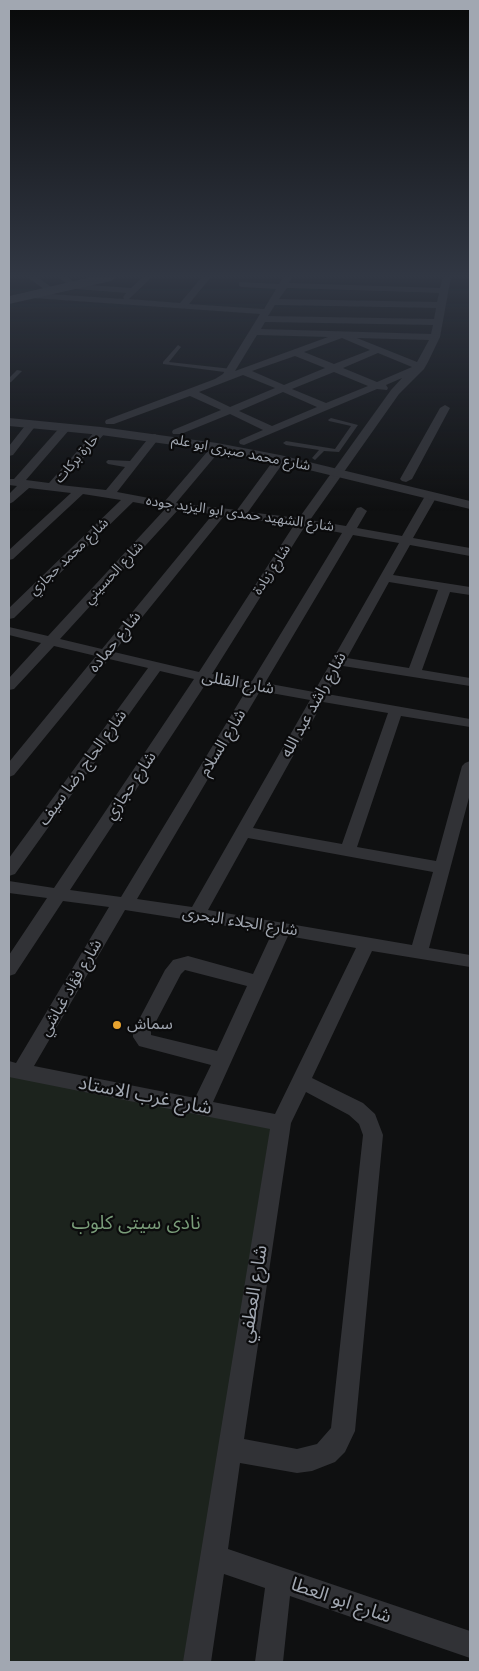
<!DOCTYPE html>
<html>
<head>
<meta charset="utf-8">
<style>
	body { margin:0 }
	#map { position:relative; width:479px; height:1671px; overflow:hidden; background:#0f1011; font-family:Helvetica,sans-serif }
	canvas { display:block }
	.frame { position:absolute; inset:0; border:10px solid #a1a7b1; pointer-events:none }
</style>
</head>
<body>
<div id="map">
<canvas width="479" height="1671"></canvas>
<div class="frame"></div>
</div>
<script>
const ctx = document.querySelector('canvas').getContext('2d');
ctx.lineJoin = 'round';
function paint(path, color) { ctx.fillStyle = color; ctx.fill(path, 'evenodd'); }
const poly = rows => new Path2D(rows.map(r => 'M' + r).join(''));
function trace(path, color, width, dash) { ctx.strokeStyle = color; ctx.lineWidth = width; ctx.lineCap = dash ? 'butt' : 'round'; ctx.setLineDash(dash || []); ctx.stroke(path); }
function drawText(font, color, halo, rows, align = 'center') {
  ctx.font = font + ' Helvetica,"Noto Sans Arabic",sans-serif'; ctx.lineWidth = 4.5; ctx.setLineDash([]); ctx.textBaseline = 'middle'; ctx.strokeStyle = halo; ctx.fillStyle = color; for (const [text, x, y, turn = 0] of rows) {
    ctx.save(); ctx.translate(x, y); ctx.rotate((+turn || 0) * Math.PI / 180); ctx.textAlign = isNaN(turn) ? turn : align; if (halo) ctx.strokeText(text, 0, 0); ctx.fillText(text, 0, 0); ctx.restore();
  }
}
paint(poly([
	[9,1068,281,1123,198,1662,9,1662]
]), '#1c231d');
paint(poly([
	[178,345,181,347,169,362,232,369,235,371,232,373,163,364,163,362,178,345],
	[17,370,22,371,11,382,9,383,9,378,17,370],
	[331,418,358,425,339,452,324,451,315,460,312,458,319,450,286,445,283,443,286,441,335,449,351,426,329,421,328,420,331,418]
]), '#313236');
paint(poly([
	[27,277,37,277,54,289,55,291,51,294,124,299,123,297,126,293,74,289,58,277,68,277,76,284,131,288,143,277,152,277,129,299,180,303,202,277,211,277,189,304,264,309,276,289,242,287,239,286,239,282,279,284,283,277,292,277,289,283,440,288,443,277,451,277,440,337,428,362,424,369,399,394,310,520,346,526,357,508,361,507,367,511,357,528,402,536,425,496,431,492,437,496,413,538,470,548,470,556,410,545,393,575,470,587,470,595,450,592,422,670,470,678,470,686,343,666,327,694,470,719,470,727,401,716,357,847,436,861,462,766,465,763,470,761,470,794,429,948,470,955,470,967,372,951,312,1078,363,1103,375,1114,383,1135,355,1431,345,1452,335,1462,312,1471,297,1473,240,1463,228,1549,470,1631,470,1658,290,1596,283,1662,255,1662,265,1588,224,1574,211,1662,183,1662,270,1129,9,1077,9,1061,16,1063,109,907,63,901,15,974,9,976,9,955,47,898,9,893,9,881,54,888,194,679,160,671,15,874,9,876,9,858,148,668,109,659,14,775,9,777,9,762,96,656,54,646,14,689,9,690,9,678,41,643,9,635,9,627,48,636,166,508,133,502,14,618,9,619,9,608,121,500,83,494,13,559,9,560,9,550,71,493,29,488,13,502,9,504,9,494,17,486,9,485,9,479,14,479,62,425,70,425,71,427,70,429,26,480,49,483,97,429,101,428,105,429,106,431,105,433,60,485,106,490,125,467,108,464,106,462,108,460,130,461,151,435,155,434,160,437,117,492,165,501,213,445,217,444,223,447,176,503,237,510,276,457,280,456,286,459,248,512,299,518,391,390,402,378,386,385,388,388,387,390,377,389,244,445,240,444,239,442,240,440,263,430,230,414,181,434,173,434,172,432,173,430,221,410,190,396,114,424,106,424,105,422,106,420,215,379,223,374,260,314,33,298,29,295,30,293,51,294,27,277],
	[287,288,439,293,437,302,279,299,287,288],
	[275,305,436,308,434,319,268,316,275,305],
	[265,322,433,325,431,334,261,329,265,322],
	[257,335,328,337,235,371,257,335],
	[342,338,370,350,334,364,304,352,342,338],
	[357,338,429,340,417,362,357,338],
	[378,353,412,367,377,382,343,368,378,353],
	[295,356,325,368,284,385,252,371,295,356],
	[334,372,368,386,326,403,292,389,334,372],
	[243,375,275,388,230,407,199,392,243,375],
	[283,392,317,407,272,426,239,411,283,392],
	[178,510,213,514,102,649,60,639,178,510],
	[224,516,294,525,199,672,114,652,224,516],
	[305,526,342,533,252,681,212,674,305,526],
	[353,535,399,543,314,692,265,683,353,535],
	[389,582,438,590,409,668,347,658,389,582],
	[207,682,247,689,121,897,70,890,207,682],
	[260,691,310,700,192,907,137,899,260,691],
	[323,702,388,713,342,844,253,828,323,702],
	[248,838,433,872,412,945,208,910,248,838],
	[125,910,272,933,253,974,188,956,173,960,165,970,133,1031,133,1037,139,1046,211,1065,195,1098,34,1066,125,910],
	[288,936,356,948,275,1114,213,1102,288,936],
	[185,970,247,986,217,1051,151,1035,151,1031,181,974,185,970],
	[306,1092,349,1115,359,1124,363,1135,331,1428,317,1444,297,1449,244,1439,291,1123,306,1092],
	[445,405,450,408,412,479,406,482,402,481,400,479,440,408,445,405],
	[32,421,37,424,13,455,9,456,9,446,28,422,32,421]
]), '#313236');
paint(poly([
	[9,418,101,427,217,443,280,455,470,501,470,509,280,463,217,451,101,435,9,426,9,418]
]), '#313236');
paint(poly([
	[92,277,117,277,111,281,9,304,9,296,92,277]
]), '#3f4145');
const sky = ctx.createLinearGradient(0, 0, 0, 511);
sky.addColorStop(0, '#080909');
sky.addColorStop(0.54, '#313743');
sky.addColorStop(1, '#31374300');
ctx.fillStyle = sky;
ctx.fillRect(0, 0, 479, 511);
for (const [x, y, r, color] of [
	[117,1025,5,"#e9a42f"]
]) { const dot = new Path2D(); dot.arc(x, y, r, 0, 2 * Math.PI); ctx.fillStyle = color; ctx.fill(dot); trace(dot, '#0b0b0c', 2); }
drawText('14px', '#a1a7b1', '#0b0b0c', [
	["شارع محمد صبرى ابو علم",241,453,11],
	["حارة بركات",77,459,-49],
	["شارع الشهيد حمدى ابو اليزيد جوده",240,514,8],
	["شارع محمد حجازي",69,557,-44],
	["شارع زيادة",272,570,-57],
	["شارع الحسيني",114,573,-47]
]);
drawText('16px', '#a1a7b1', '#0b0b0c', [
	["شارع حماده",115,642,-51],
	["شارع القللى",238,683,10],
	["شارع راشد عبد الله",314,705,-61],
	["شارع السلام",223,743,-59],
	["شارع الحاج رضا سيف",83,768,-54],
	["شارع حجازي",131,786,-56],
	["شارع الجلاء البحرى",240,922,9],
	["شارع فؤاد غباشي",71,988,-60]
]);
drawText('16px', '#a1a7b1', '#0b0b0c', [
	["سماش",127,1025]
], 'left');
drawText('19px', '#a1a7b1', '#0b0b0c', [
	["شارع غرب الاستاد",145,1096,11],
	["شارع العطفي",254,1294,-81],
	["شارع ابو العطا",341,1601,19]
]);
drawText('19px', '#799c79', '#0b0b0c', [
	["نادى سيتى كلوب",136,1224]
]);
</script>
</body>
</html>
